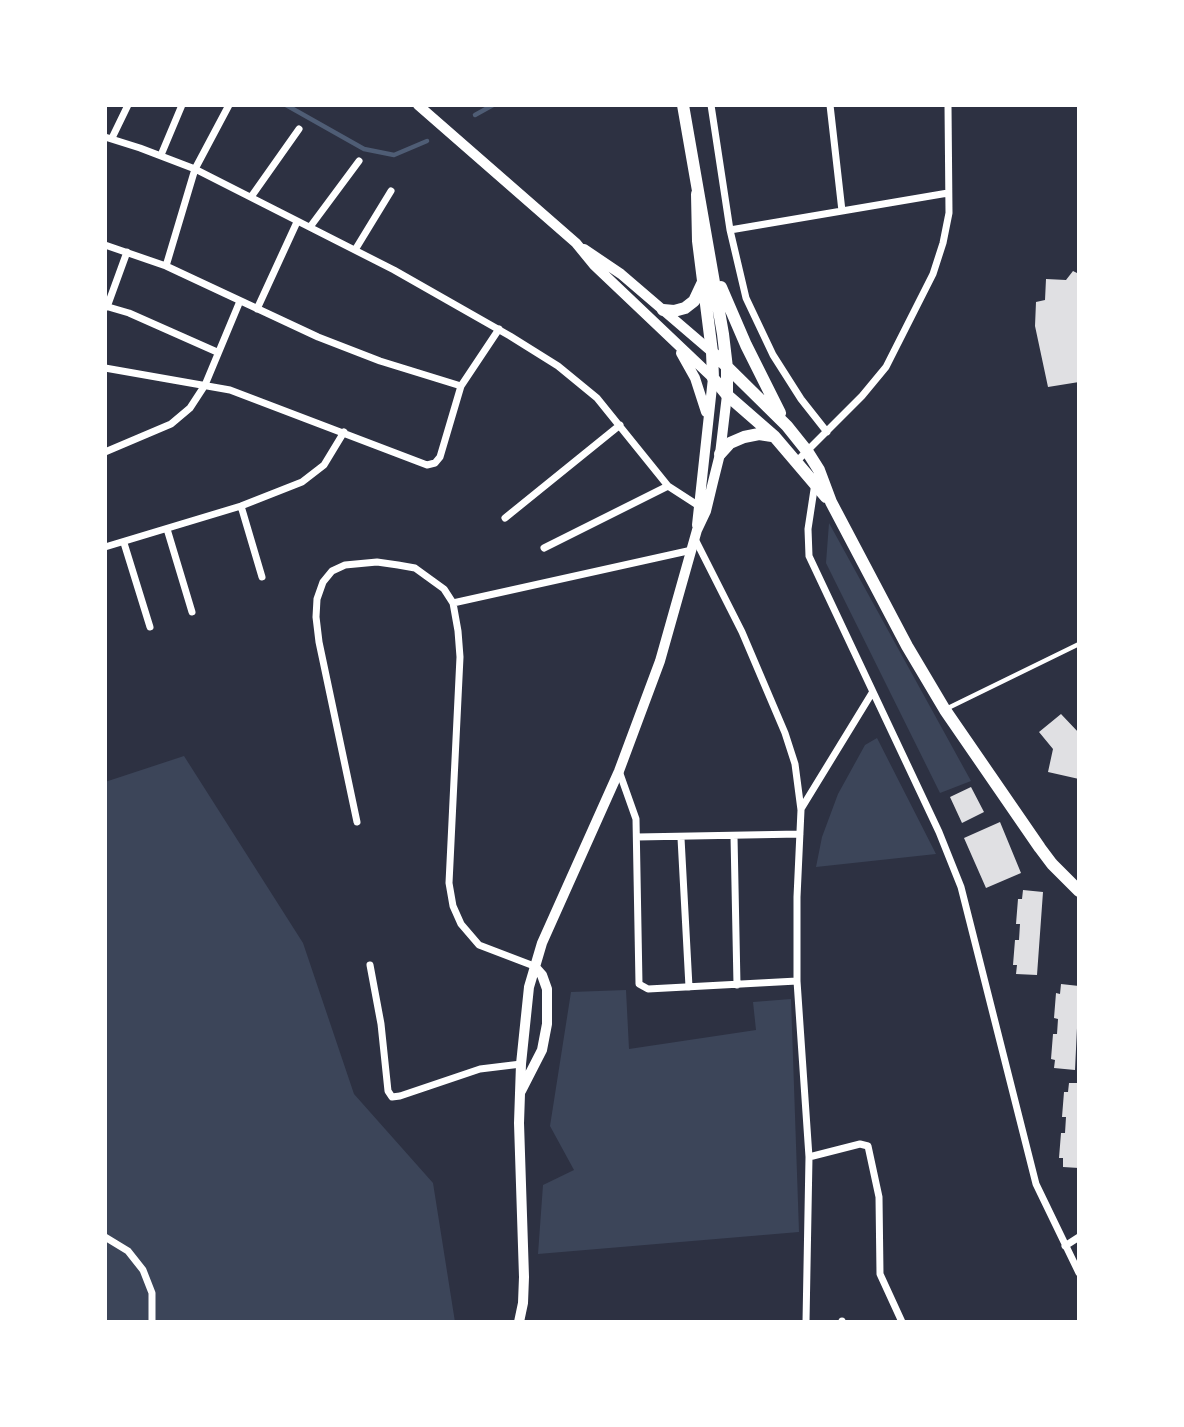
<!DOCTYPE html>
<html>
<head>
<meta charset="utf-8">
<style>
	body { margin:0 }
	#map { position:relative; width:1184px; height:1427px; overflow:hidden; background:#2d3142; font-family:Inter,sans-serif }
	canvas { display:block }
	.frame { position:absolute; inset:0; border:107px solid #fff; pointer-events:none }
</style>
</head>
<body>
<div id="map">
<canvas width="1184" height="1427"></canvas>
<div class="frame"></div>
</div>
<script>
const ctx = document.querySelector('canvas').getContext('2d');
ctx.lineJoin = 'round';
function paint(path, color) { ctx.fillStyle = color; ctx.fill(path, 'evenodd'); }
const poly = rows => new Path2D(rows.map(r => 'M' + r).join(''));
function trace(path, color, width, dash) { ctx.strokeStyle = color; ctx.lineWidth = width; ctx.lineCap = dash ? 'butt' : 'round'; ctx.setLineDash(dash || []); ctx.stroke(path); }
paint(poly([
	[829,523,971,781,940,793,826,563],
	[877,738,936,854,816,867,822,837,838,794,865,745],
	[184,756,303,943,354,1094,433,1183,455,1322,105,1322,105,782],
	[626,990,629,1049,756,1030,753,1002,791,999,799,1232,538,1254,543,1185,574,1170,550,1126,571,992]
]), '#3c4559');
trace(poly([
	[286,105,364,149,394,155,427,141],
	[475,115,493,105]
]), '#4f5d75', 4.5);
paint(poly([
	[1073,271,1079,274,1079,382,1048,387,1035,326,1036,302,1045,300,1046,279,1066,280],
	[1061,714,1079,733,1079,779,1048,772,1053,749,1039,732],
	[971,787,984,812,962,823,950,797],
	[1000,822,1021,873,986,888,964,838],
	[1023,890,1043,892,1037,975,1016,974,1017,965,1013,965,1015,940,1019,940,1020,924,1016,924,1018,899,1022,899],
	[1061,984,1079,986,1075,1070,1054,1068,1055,1060,1051,1059,1053,1034,1057,1034,1058,1019,1054,1018,1056,993,1060,994],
	[1069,1083,1079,1083,1079,1168,1063,1167,1063,1158,1059,1158,1061,1133,1065,1133,1066,1117,1062,1117,1064,1092,1068,1092]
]), '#e0e0e3');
trace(poly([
	[946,709,1079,644]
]), '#fff', 4.5);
trace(poly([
	[711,105,730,230,746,298,773,355,801,399,827,432],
	[830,105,842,211],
	[105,137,140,148,195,169,394,270,510,336,558,366,597,398,668,486,702,508],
	[112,138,128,105],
	[161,155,182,105],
	[251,197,299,129],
	[310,227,359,161],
	[730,230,948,193],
	[105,245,166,266,318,337,380,361,461,386],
	[355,250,391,191],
	[166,266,195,169,229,105],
	[105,306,129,313,217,352],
	[107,307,127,252],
	[257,309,297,222],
	[105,368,230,390,427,465,435,463,440,457,461,386,499,329],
	[105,452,171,424,190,408,205,385,240,301],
	[796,462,862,396,886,367,933,274,943,243,949,213,948,105],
	[815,483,808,529,809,556,939,832,961,887,1036,1184,1079,1273],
	[241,506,262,577],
	[505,518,620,425],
	[167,529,192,612],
	[695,539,742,632,785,733,795,764,801,810,797,897,797,981,809,1157,806,1322],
	[124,543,150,627],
	[105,547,241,506,302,482,324,465,344,432],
	[544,548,668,486],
	[453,603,692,550],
	[619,771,636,819,639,984,648,989,797,981],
	[801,809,872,693],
	[357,822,319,642,316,617,317,599,323,582,332,571,345,565,377,562,398,565,415,568,444,589,453,603,458,631,460,657,449,883,453,906,461,924,479,945,534,966],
	[734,836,737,985],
	[637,837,800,834],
	[681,838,689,987],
	[370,965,381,1024,388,1091,392,1097,400,1096,480,1069,521,1064],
	[809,1157,860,1144,868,1146,879,1197,880,1274,902,1322],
	[105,1237,128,1251,143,1270,152,1293,152,1322],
	[1065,1246,1079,1237],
	[842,1321,842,1322]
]), '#fff', 7);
trace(poly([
	[418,105,576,243,594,265,713,378,697,525],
	[584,249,621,274,712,352],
	[681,353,695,378,706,412],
	[521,1091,542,1050,547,1024,547,989,542,975,534,966],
	[519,1322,523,1303,524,1277,519,1123,521,1064,529,987,542,943,619,771,660,661,697,530,706,511,713,482,720,454,727,395]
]), '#fff', 10);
trace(poly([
	[683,105,723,334,727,368,727,395],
	[697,194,698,241,712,352,713,378,727,395,774,436,826,497],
	[721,287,746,345,780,413],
	[663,310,674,311,685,308,694,301,702,284],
	[712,352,787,426,807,451,819,470,831,502,907,646,945,710,1040,848,1052,864,1079,891],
	[720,454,730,443,744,437,759,434,772,436]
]), '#fff', 12);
</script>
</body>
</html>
